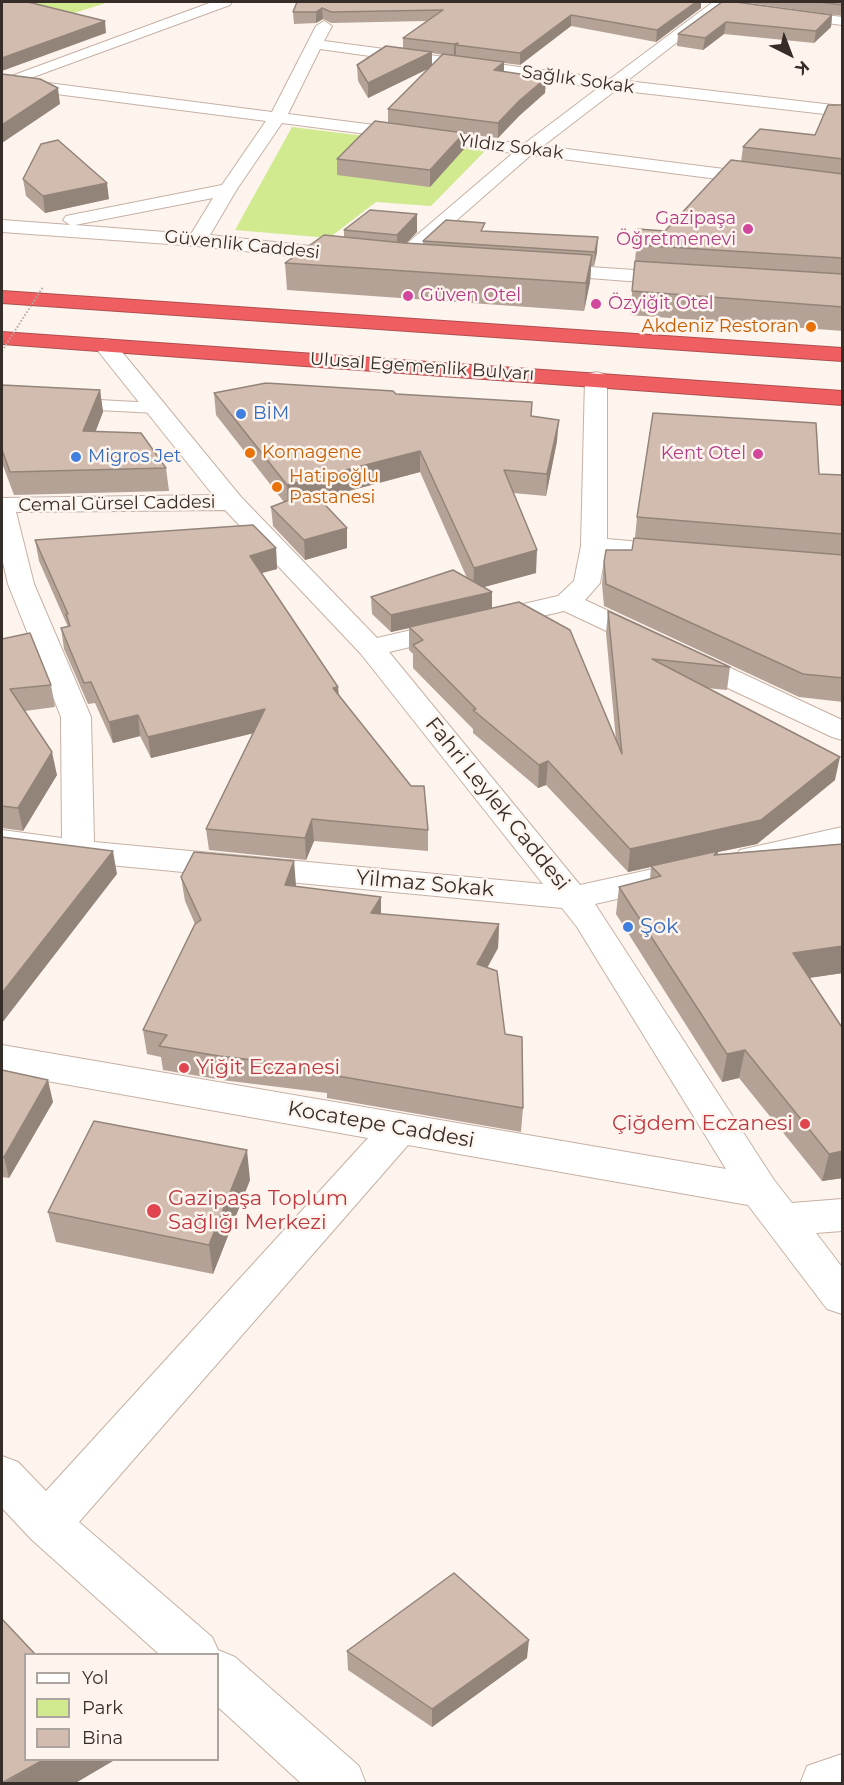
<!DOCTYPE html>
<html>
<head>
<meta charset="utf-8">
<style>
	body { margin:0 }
	#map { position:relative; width:844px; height:1785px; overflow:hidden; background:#fdf4ee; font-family:Montserrat,sans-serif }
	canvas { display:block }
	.frame { position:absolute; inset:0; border:3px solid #362d28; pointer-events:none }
	.legend { position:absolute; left:24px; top:1653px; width:195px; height:108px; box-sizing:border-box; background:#fdf4ee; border:2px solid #ada49f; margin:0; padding:8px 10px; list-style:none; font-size:18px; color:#362d28 }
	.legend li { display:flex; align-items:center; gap:12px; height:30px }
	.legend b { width:30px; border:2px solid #ada49f }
	.north { position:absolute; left:760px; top:24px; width:60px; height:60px; -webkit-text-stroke:4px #fdf4ee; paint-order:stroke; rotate:138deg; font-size:16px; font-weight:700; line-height:24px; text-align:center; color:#362d28 }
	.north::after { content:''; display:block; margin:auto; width:21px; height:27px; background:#362d28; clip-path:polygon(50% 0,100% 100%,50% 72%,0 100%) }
</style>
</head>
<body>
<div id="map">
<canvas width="844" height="1785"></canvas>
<div class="frame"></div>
<ul class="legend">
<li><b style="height:8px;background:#fff"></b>Yol</li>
<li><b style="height:16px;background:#d1e98f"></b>Park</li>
<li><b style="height:16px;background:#d2bcaf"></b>Bina</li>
</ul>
<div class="north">K</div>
</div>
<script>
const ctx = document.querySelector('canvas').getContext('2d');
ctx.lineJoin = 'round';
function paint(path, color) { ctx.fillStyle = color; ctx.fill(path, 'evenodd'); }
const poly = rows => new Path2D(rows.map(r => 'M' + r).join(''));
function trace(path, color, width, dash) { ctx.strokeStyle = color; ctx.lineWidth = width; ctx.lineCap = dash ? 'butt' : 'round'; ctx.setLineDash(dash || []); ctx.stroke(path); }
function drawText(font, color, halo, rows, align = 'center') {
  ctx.font = font + ' Montserrat,sans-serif'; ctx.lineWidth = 5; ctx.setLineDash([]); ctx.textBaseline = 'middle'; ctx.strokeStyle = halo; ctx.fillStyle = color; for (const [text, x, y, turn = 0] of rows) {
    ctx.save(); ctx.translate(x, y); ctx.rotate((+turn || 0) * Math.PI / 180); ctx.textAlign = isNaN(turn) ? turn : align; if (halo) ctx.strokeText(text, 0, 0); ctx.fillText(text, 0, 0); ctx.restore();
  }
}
paint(poly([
	[2,2,109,2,2,36],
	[292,127,485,151,431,206,376,202,329,238,235,230]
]), '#d1e98f');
const lane = poly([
	[2,395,156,403,162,404,165,408,162,412,156,413,2,405,2,395]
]);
const street = poly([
	[212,2,232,2,230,5,25,80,272,112,316,26,324,21,332,26,324,41,610,79,713,2,729,2,627,81,842,106,842,116,616,90,543,146,842,184,842,195,531,155,419,253,411,266,404,268,397,266,394,262,404,246,513,153,282,123,237,189,210,235,347,250,354,252,357,256,354,260,347,262,197,246,2,232,2,220,70,225,63,220,66,216,222,185,266,121,2,87,2,77,6,78,212,2],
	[320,49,598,88,524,144,288,114,320,49],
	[213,198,191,234,75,225,213,198],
	[788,10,842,17,842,25,783,17,781,14,788,10],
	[545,264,679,273,686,275,689,279,686,283,679,285,538,274,535,270,538,266,545,264],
	[105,339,113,341,241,497,377,638,558,596,574,581,581,546,585,379,588,374,596,372,604,374,607,379,607,539,676,545,685,547,689,553,685,559,676,561,605,555,600,583,585,600,842,720,842,740,832,737,564,611,389,652,580,885,662,867,674,870,678,878,674,886,595,904,774,1180,792,1203,842,1199,842,1231,816,1233,842,1267,842,1314,827,1309,748,1205,408,1145,79,1522,212,1637,218,1650,235,1657,359,1766,366,1784,302,1784,218,1707,218,1654,159,1654,31,1539,2,1508,2,1456,18,1462,46,1491,368,1138,2,1073,2,1045,726,1169,577,927,562,908,78,862,2,851,2,830,62,838,61,717,8,584,2,558,2,498,213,495,94,346,97,341,105,339],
	[225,510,361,654,543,884,94,842,91,717,34,584,16,512,225,510],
	[842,827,842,847,751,869,740,866,735,858,740,850,842,827]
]);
const secondary = poly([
	[842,1754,842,1784,800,1784,807,1766,842,1754]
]);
const highway = poly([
	[2,291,842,348,842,361,2,303,2,291],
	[2,332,842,391,842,405,2,344,2,332]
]);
trace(lane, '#c6b1a4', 2);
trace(street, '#c6b1a4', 2);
trace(secondary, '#c6b1a4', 2);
trace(highway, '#ae4e4e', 2);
paint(lane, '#fff');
paint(street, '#fff');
paint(secondary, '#fff');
paint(highway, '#ef5f62');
trace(poly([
	[2,351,43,287]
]), '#b3aaa4', 2, [1.5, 2]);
paint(poly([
	[297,2,701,2,701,8,656,42,571,26,520,65,504,63,504,72,546,78,545,93,519,116,498,138,464,134,464,149,430,187,337,175,337,159,388,123,388,109,429,68,368,98,358,81,357,65,403,48,403,38,426,21,331,23,323,19,316,23,294,24,293,12],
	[432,53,443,55,432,65],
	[722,2,832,15,831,27,814,43,724,34,703,50,677,46,678,34],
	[743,2,843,2,843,16],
	[843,105,843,331,630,315,638,229,665,231,741,162,743,147,815,135],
	[23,179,109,199,45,213,26,196],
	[344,230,417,232,406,243,423,244,423,241,485,231,597,252,594,266,591,266,590,282,584,311,287,290,285,263,344,237],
	[2,385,100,390,103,412,95,432,166,468,169,491,14,495,2,463],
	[214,393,396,394,531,416,557,441,546,496,513,493,536,573,484,587,492,592,492,608,616,740,606,633,608,611,730,667,727,690,707,688,835,780,757,844,718,852,718,854,843,844,843,973,809,978,843,1178,822,1181,739,1078,722,1082,616,914,619,887,650,879,651,867,628,872,546,785,538,788,473,733,473,729,413,668,413,654,409,650,409,628,391,632,372,614,371,597,467,578,420,472,319,499,347,548,305,560,273,526,271,507,284,502,216,415],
	[819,474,843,475,843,702,799,697,604,606,602,584,604,562,632,550,635,538,637,517],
	[35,540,276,548,277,569,261,573,338,687,339,695,428,830,428,851,314,841,306,860,209,850,206,829,253,733,151,758,140,736,113,743,95,703,88,704,64,649,61,628,68,627,39,561],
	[2,637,2,639,51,685,55,707,25,711,57,775,23,831,2,828],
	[294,861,295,886,381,914,499,924,498,948,487,968,523,1108,521,1132,327,1098,327,1093,222,1080,163,1070,161,1057,147,1054,143,1030,195,924,185,901,181,877],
	[2,1070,53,1102,9,1178,2,1177],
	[250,1180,213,1274,56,1242,48,1212],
	[347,1651,527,1658,432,1727,348,1670]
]), '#b5a296');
paint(poly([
	[696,2,701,2,701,8,656,42,657,30],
	[322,8,323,19,316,23,316,12],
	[571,15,571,26,520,65,520,53],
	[832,15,831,27,814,43,816,31],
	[105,21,106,33,2,71,2,58],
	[726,22,724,34,703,50,705,38],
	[458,43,456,45,456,55,454,56,454,44],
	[432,52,432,67,368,98,368,83],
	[504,62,504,77,494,70],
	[546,78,545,93,519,116,498,138,498,123,519,101],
	[58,88,60,104,2,143,2,125],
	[464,133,464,149,430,187,430,170],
	[107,183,109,199,45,213,43,196],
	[417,214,417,232,397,253,397,235],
	[598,237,597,252,594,266,595,252],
	[592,255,590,282,584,311,586,283],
	[100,390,103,412,87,454,83,431],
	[559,420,557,441,546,496,547,474],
	[420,451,420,472,288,507,287,485],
	[347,528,347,548,305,560,304,540],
	[276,548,277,569,251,576,250,556],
	[537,550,536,573,473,590,474,568],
	[492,592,492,609,409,627,409,628,391,632,391,615],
	[338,687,339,708,333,688],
	[265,709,267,730,151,758,148,737],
	[138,715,140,736,113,743,109,722],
	[52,752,57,775,23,831,18,808],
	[840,757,835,780,757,844,718,852,714,879,714,855,717,852,628,872,630,849],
	[548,761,546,785,538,788,539,765],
	[312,819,314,841,306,860,305,838],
	[113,851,117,874,2,1023,2,993],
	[294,861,296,885,286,909,285,885],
	[381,897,381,921,371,913],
	[499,924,498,948,476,988,477,964],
	[843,946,843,973,787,981,793,953],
	[745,1050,739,1078,722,1082,727,1054],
	[48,1080,53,1102,9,1178,4,1157],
	[247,1150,250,1180,213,1274,209,1245],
	[843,1151,843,1178,822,1181,829,1154],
	[529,1640,527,1658,432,1727,432,1709],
	[43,1760,112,1760,113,1761,74,1784,2,1784]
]), '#93847a');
const building = poly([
	[2,2,28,2,105,21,2,58,2,2],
	[297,2,696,2,657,30,571,15,520,53,456,45,458,43,454,44,403,38,443,10,331,12,322,8,316,12,293,12,297,2],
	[722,2,736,2,832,15,816,31,726,22,705,38,678,34,722,2],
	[819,2,843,2,843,5,819,2],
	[386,46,432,52,368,83,357,65,386,46],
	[443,54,504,62,494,70,546,78,519,101,498,123,388,109,443,54],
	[2,74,40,79,58,88,2,125,2,74],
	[828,105,843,105,843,159,743,147,760,129,815,135,828,105],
	[375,121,464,133,430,170,337,159,375,121],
	[58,140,107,183,43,196,23,179,41,144,58,140],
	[731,160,843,174,843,258,636,245,638,229,665,231,731,160],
	[370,210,417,214,397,235,344,230,370,210],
	[446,220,485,223,481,231,598,237,595,252,423,241,446,220],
	[324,235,404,243,592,255,586,283,285,263,324,235],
	[635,261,843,274,843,307,632,291,635,261],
	[266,383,393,391,396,394,532,402,531,416,559,420,547,474,504,470,537,550,474,568,420,451,287,485,214,393,266,383],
	[2,385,100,390,83,431,141,433,166,468,10,472,2,450,2,385],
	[653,413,816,423,819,474,843,475,843,534,637,517,653,413],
	[312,491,347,528,304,540,271,507,312,491],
	[253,525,276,548,250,556,338,687,333,688,411,786,424,786,428,830,312,819,305,838,206,829,265,709,148,737,138,715,109,722,91,682,84,683,61,628,70,626,66,614,68,614,35,540,253,525],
	[634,538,843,555,843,678,803,674,606,584,604,562,606,550,632,550,634,538],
	[453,570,492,592,391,615,371,597,453,570],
	[519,602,570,630,622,754,608,611,730,667,652,659,840,757,761,820,630,849,548,761,539,765,473,710,476,709,413,645,423,640,409,627,519,602],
	[30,633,51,685,10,689,52,752,18,808,2,806,2,637,2,639,30,633],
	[2,837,113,851,2,993,2,837],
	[843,844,843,946,793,953,843,1029,843,1151,829,1154,745,1050,727,1054,619,887,661,876,651,866,718,851,714,855,843,844],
	[194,852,294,861,285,885,381,897,371,913,499,924,477,964,497,971,505,1034,522,1037,523,1108,326,1074,329,1069,219,1056,159,1046,167,1035,143,1030,195,924,201,920,181,877,194,852],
	[2,1070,48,1080,4,1157,2,1156,2,1070],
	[94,1121,247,1150,209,1245,48,1212,94,1121],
	[454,1573,529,1640,432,1709,347,1651,454,1573],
	[2,1619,35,1654,26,1654,26,1760,43,1760,2,1783,2,1619]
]);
paint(building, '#d2bcaf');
trace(building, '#93847a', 1.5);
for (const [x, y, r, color] of [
	[748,229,6,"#d1479c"],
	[408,296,6,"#d1479c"],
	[596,304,6,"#d1479c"],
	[811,327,6,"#e8710a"],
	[241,414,6,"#3f7fe0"],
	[250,453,6,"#e8710a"],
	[758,454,6,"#d1479c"],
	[76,457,6,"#3f7fe0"],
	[277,487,6,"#e8710a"],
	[628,927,6,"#3f7fe0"],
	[184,1068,6,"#e0444e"],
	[805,1124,6,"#e0444e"],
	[154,1211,8,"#e0444e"]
]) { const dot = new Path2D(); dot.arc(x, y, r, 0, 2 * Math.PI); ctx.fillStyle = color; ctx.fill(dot); trace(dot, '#fdf4ee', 2); }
drawText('18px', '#362d28', '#fdf4ee', [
	["Sağlık Sokak",578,80,8],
	["Yıldız Sokak",511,147,7],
	["Güvenlik Caddesi",242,245,6],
	["Ulusal Egemenlik Bulvarı",422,367,4],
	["Cemal Gürsel Caddesi",117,504,-1]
]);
drawText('18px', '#b23c85', '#fdf4ee', [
	["Gazipaşa",736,219],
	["Öğretmenevi",736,240],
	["Güven Otel",420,296,"left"],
	["Özyiğit Otel",608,304,"left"],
	["Kent Otel",746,454]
], 'right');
drawText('18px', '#c56008', '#fdf4ee', [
	["Akdeniz Restoran",799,327,"right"],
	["Komagene",262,453],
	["Hatipoğlu",289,477],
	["Pastanesi",289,498]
], 'left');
drawText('18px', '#366cbe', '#fdf4ee', [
	["BİM",253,414],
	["Migros Jet",88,457]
], 'left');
drawText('21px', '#362d28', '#fdf4ee', [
	["Fahri Leylek Caddesi",497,804,51],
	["Yilmaz Sokak",425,884,5],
	["Kocatepe Caddesi",381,1125,10]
]);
drawText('21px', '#366cbe', '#fdf4ee', [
	["Şok",640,927]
], 'left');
drawText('21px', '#be3a42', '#fdf4ee', [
	["Yiğit Eczanesi",196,1068],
	["Çiğdem Eczanesi",793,1124,"right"],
	["Gazipaşa Toplum",168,1199],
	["Sağlığı Merkezi",168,1223]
], 'left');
</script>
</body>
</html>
